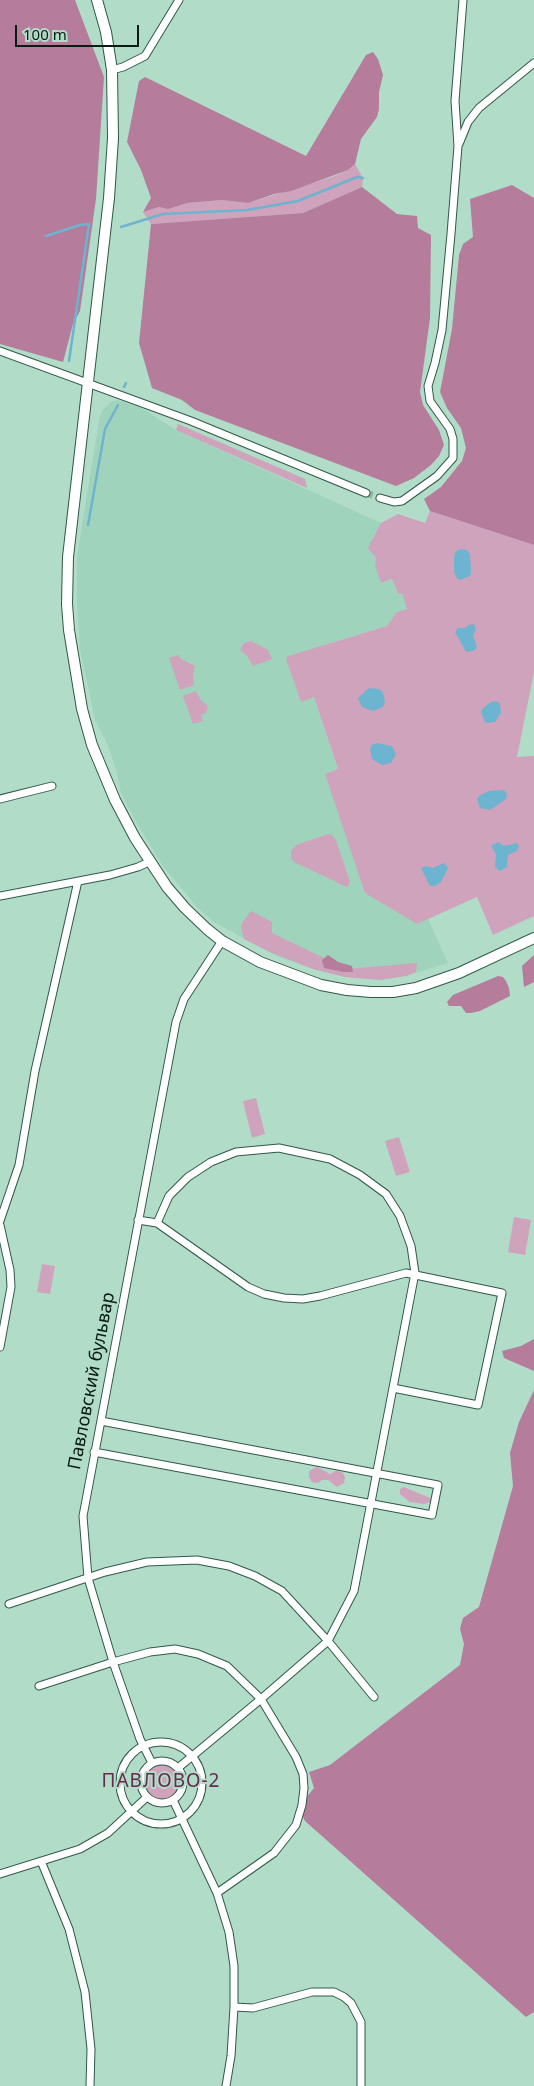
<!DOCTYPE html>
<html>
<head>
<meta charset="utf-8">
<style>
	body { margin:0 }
	#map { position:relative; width:534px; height:2086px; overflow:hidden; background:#b1dcc8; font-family:"Noto Sans",sans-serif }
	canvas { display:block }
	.scale { position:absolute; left:15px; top:25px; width:124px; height:22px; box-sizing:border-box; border:2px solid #0a1b14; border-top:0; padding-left:6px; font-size:15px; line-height:18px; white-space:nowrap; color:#0a1b14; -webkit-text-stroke:4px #b1dcc8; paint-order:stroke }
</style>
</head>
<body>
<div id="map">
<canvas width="534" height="2086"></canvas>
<div class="scale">100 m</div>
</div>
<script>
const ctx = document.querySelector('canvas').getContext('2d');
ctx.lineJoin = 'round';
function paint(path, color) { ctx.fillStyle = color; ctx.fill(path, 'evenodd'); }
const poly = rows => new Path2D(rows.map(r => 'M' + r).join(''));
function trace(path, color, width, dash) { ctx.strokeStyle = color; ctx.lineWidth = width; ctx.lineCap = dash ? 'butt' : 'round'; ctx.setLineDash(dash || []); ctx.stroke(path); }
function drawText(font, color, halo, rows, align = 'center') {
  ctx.font = font + ' "Noto Sans",sans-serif'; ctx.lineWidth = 4; ctx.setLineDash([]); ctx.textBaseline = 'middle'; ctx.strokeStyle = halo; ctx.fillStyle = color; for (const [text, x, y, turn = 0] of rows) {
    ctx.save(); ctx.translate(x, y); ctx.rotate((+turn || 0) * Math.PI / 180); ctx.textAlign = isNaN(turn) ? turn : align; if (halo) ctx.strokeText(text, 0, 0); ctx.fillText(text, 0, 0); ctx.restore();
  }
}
paint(poly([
	[117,400,141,408,176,430,381,523,369,548,376,558,375,566,382,583,392,579,397,593,402,592,407,609,397,612,387,626,288,656,301,701,314,697,338,770,326,774,408,918,417,924,428,919,448,963,406,976,380,980,345,977,313,969,276,956,214,922,197,907,163,866,139,827,121,793,116,769,107,743,95,720,80,649,77,601,77,557,99,420,102,411,111,402]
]), '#9fd3bb');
paint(poly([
	[355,164,363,178,362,187,303,213,151,224,143,212,159,207,168,208,187,203,222,200,248,203,332,177,348,170],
	[178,424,305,479,307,488,176,430],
	[430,511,534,545,534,672,517,757,534,756,534,916,493,935,477,897,417,924,365,893,325,774,338,769,314,697,301,702,286,659,288,656,387,626,397,612,407,609,402,593,398,594,392,579,381,583,375,566,376,558,368,548,381,523,398,514,425,523],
	[251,641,268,650,272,659,253,666,247,656,240,650,244,643],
	[179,655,181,659,195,666,193,676,194,685,180,690,169,658],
	[196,691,200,699,208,706,206,713,201,715,203,721,193,724,183,696],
	[328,834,332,835,336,840,350,882,347,887,294,862,291,858,291,851,296,845],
	[251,911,272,922,272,933,347,969,417,963,416,972,406,976,380,980,345,977,313,969,270,952,244,939,241,928,242,923],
	[256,1098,265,1134,252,1138,243,1101],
	[399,1137,410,1172,396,1176,385,1141],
	[514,1217,531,1220,525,1255,508,1252],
	[42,1264,55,1266,50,1294,37,1292],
	[317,1467,330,1474,336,1471,342,1472,345,1477,344,1483,337,1487,328,1480,322,1480,318,1483,312,1482,309,1477,309,1471],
	[404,1487,430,1498,431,1502,424,1504,410,1502,400,1494,400,1489],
	'143 1782a18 18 0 1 1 36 0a18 18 0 1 1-36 0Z'
]), '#cfa3bb');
paint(poly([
	[0,0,75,0,104,77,96,199,80,311,73,324,63,362,0,344],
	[373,52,378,59,383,75,379,92,379,109,377,117,361,139,355,164,348,170,291,191,274,194,248,203,222,200,187,203,168,209,159,207,143,212,151,198,141,170,127,142,139,81,145,77,306,156,366,55],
	[512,185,534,198,534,545,430,511,424,499,441,487,462,461,466,448,461,428,447,408,440,392,452,329,459,255,463,244,473,237,470,199],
	[362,187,397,214,417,216,418,228,431,235,430,318,420,392,423,405,439,430,444,445,439,456,431,465,414,478,396,486,195,410,182,400,152,388,139,343,151,224,303,213],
	[328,955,338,962,352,966,353,972,344,972,324,968,322,960],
	[534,955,534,982,524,987,522,966],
	[498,976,503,977,506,981,509,988,510,996,480,1011,471,1013,466,1013,461,1006,449,1006,447,1002,453,995],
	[534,1339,534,1371,504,1358,502,1351,521,1346],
	[534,1390,534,2012,526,2017,305,1821,301,1813,306,1798,314,1788,309,1772,330,1765,460,1665,464,1644,460,1629,463,1618,479,1607,513,1486,510,1453,519,1422]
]), '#b57c9c');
paint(poly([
	[463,549,468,551,470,555,471,572,470,576,460,580,456,577,454,572,454,558,455,553,458,550],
	[474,624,476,630,473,635,477,648,473,651,466,652,455,632,458,628,465,628,469,625],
	[369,688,379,689,383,692,385,702,383,707,373,711,362,707,358,698],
	[496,701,500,704,501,713,495,722,488,723,485,722,481,712,483,708,491,702],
	[377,743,392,746,396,754,391,763,382,765,372,759,370,749,372,745],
	[504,790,507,794,506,799,490,810,480,808,477,799,480,795,489,791],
	[498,842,504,846,517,843,519,847,517,851,508,855,507,867,500,871,495,867,496,854,491,846],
	[444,863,448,868,441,882,435,886,430,886,421,868,426,866,433,868]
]), '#6db4d0');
trace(poly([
	[121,227,163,214,247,210,298,201,357,177,363,178],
	[46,236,80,225,89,224,69,361],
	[124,387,126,383],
	[88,525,105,429,118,405]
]), '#6db4d0', 2.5);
trace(poly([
	[366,493,380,498]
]), '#90b5a4', 7, [7, 3.5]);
const street = poly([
	[112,70,123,67,145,56,179,0],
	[459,144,468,122,479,108,534,63],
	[0,351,191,421,366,493],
	[380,498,394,502,402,501,437,476,453,458,453,439,450,429,430,401,428,386,435,363,442,330,451,234,458,146,455,101,463,0],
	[0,799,52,786],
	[0,896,110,875,138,867,149,862],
	[138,1220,157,1223,248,1287,264,1294,284,1298,303,1299,320,1296,406,1273,502,1293,478,1405,393,1388],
	[0,1221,19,1165,35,1071,78,881],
	[157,1223,169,1196,188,1177,211,1162,236,1152,279,1148,330,1159,360,1175,386,1194,400,1216,411,1246,415,1273,354,1591,328,1641,261,1699,178,1768],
	[0,1225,10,1270,11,1287,0,1347],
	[94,1452,432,1515,438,1485,101,1421],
	[9,1604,105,1572,147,1562,197,1560,229,1566,255,1576,282,1591,328,1641,374,1697],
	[39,1686,113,1662,150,1652,175,1649,198,1654,227,1666,261,1699,296,1757,303,1774,304,1788,302,1805,296,1825,274,1853,217,1893],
	'120 1783a41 41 0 1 1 82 0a41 41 0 1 1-82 0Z',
	'141 1782a21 21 0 1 1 42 0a21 21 0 1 1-42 0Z',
	[152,1763,140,1739,113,1662,88,1578,83,1516,176,1022,184,999,222,941],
	[173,1800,217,1893,229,1932,234,1966,234,2007,231,2056,226,2086],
	[41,1861,69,1929,85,1992,91,2049,90,2086],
	[0,1874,80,1849,108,1833,147,1797],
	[234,2007,253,2008,312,1992,334,1992,344,1997,351,2003,361,2022,361,2086]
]);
const secondary = poly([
	[97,0,106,32,112,70,113,138,109,198,68,557,67,604,69,630,82,709,92,745,115,800,135,838,167,887,185,908,207,929,222,941,260,962,321,985,347,990,371,992,393,992,416,988,459,973,534,938]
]);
trace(street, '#315848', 9);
trace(secondary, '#315848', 12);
trace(street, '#fff', 7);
trace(secondary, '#fff', 10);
drawText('18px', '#0a1b14', '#b1dcc8', [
	["Павловский бульвар",92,1381,-79]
]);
ctx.letterSpacing = '1px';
drawText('19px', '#672a4f', '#b1dcc8', [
	["ПАВЛОВО-2",161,1782]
]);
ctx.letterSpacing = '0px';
</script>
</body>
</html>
